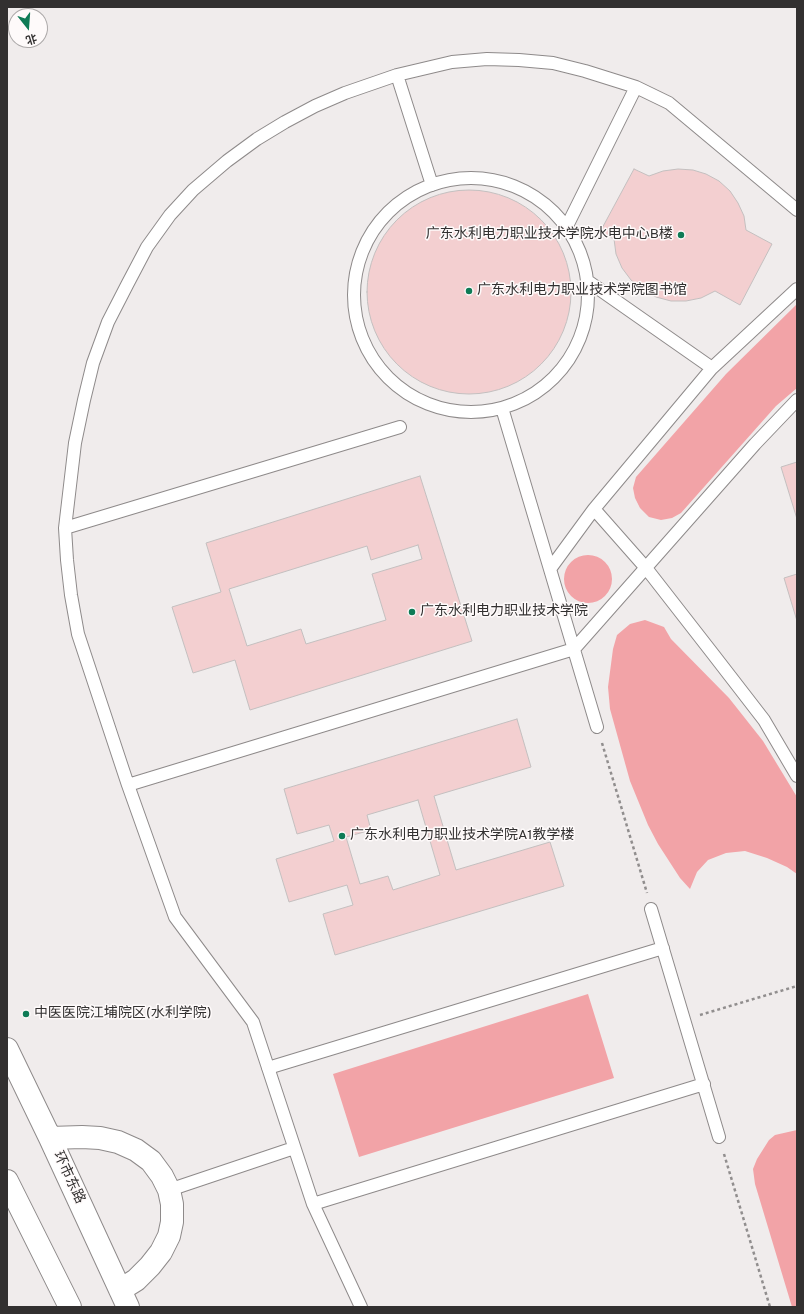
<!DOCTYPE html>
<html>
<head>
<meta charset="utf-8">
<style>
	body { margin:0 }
	#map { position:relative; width:804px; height:1314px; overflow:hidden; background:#f0ecec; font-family:Overpass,"Noto Sans SC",sans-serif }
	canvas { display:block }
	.frame { position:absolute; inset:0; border:8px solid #323030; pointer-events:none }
	.north { position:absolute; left:8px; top:8px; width:40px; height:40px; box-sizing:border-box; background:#fefafa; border:1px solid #aca9a9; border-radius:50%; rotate:163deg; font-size:11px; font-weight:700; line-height:16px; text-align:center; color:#323030 }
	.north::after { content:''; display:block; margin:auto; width:14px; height:18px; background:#0e7b56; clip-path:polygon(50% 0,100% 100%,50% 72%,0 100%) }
</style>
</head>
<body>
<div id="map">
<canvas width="804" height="1314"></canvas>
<div class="frame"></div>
<div class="north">北</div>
</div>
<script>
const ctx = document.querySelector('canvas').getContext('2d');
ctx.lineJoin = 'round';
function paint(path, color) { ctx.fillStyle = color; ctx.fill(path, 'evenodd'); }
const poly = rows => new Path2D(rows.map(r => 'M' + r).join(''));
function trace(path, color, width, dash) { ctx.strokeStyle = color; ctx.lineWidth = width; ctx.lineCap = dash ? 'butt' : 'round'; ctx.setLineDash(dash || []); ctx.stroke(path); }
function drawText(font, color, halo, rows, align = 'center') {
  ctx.font = font + ' Overpass,"Noto Sans SC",sans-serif'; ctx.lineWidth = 3; ctx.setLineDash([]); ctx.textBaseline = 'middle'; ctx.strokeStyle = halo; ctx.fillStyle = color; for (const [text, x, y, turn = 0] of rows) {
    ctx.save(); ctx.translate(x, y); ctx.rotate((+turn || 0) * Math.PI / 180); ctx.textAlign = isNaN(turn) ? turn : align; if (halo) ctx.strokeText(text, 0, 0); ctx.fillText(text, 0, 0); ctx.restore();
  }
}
paint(poly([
	[797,304,797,388,776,406,681,513,672,518,661,520,649,517,640,508,635,498,633,488,636,477,726,374],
	'564 579a24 24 0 1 1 48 0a24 24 0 1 1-48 0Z',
	[645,620,664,627,671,639,729,698,763,741,797,797,797,874,787,867,767,858,745,851,726,853,708,860,697,872,690,889,680,878,658,844,648,825,630,781,610,709,608,687,613,649,617,635,630,624],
	[588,994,614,1078,359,1157,333,1074],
	[797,1130,797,1307,792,1307,755,1184,753,1169,757,1159,769,1140,775,1135]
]), '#f2a3a7');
const building = poly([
	[634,169,649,176,663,171,678,169,693,170,706,174,719,181,730,191,738,203,744,216,746,230,772,244,740,305,715,291,701,298,686,301,671,301,656,297,643,290,631,280,622,268,616,254,614,239,600,232,634,169],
	'367 292a102 102 0 1 1 204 0a102 102 0 1 1-204 0Z',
	[797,462,797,519,781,467,797,462],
	[420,476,472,641,250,710,235,660,193,673,172,607,221,592,206,543,420,476],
	[418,545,422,559,372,574,386,620,306,644,301,629,247,646,229,589,367,546,371,560,418,545],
	[797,574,797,621,784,578,797,574],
	[517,719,531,767,434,796,456,870,550,842,564,886,335,955,323,914,353,905,347,885,289,902,276,859,334,841,329,825,297,834,284,789,517,719],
	[418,800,440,875,393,890,388,876,360,884,346,837,371,830,367,815,418,800]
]);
paint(building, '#f3cfd0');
trace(building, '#c3bfbf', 1);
const service = poly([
	[397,75,432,185],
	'354 295a117 117 0 1 1 234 0a117 117 0 1 1-234 0Z',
	[567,226,636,87],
	[589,282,712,368],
	[502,408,597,727],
	[594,509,646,568,713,654,764,720,797,776],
	[65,528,400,427],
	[550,569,594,509,712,368,797,289],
	[128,785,574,649,755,444,797,400],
	[651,909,719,1137],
	[268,1068,663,948],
	[169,1190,294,1148],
	[313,1204,704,1084],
	[361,1307,313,1204,253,1022,175,917,128,785,78,634,71,595,67,560,65,528,75,443,84,400,93,363,108,322,127,285,147,247,170,215,193,190,227,161,257,139,285,122,315,106,345,93,397,75,452,62,487,59,519,60,553,63,585,71,636,87,669,103,797,210]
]);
const trunk = poly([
	[7,1049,50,1138,128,1307],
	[50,1138,82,1137,100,1138,118,1142,136,1150,151,1161,162,1176,169,1190,172,1204,172,1222,169,1236,161,1252,150,1266,136,1280,120,1290],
	[7,1181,70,1307]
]);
trace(service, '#8e8a8a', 14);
trace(trunk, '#8e8a8a', 24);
trace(poly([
	[602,743,647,893],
	[700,1015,797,986],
	[724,1154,770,1307]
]), '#918e8e', 2.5, [3, 3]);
trace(service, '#fff', 12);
trace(trunk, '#fff', 22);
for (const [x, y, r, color] of [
	[681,235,4,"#0e7b56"],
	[469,291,4,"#0e7b56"],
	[412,612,4,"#0e7b56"],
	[342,836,4,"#0e7b56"],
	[26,1014,4,"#0e7b56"]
]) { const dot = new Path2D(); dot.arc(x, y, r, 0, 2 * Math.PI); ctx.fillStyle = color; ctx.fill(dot); trace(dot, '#fefafa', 1.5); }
drawText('14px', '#323030', '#fefafa', [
	["广东水利电力职业技术学院水电中心B楼",673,235,"right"],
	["广东水利电力职业技术学院图书馆",477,291],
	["广东水利电力职业技术学院",420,612],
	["广东水利电力职业技术学院A1教学楼",350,836],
	["中医医院江埔院区(水利学院)",34,1014]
], 'left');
drawText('14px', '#323030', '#fefafa', [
	["环市东路",68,1178,65]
]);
</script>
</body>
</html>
